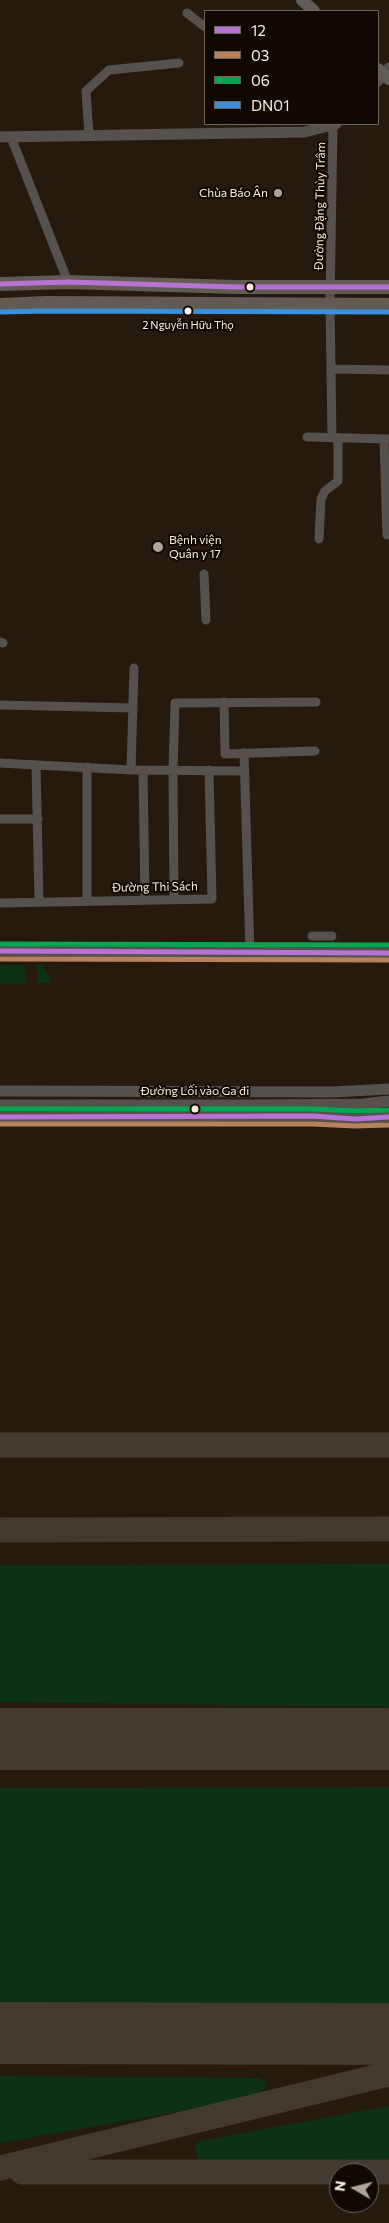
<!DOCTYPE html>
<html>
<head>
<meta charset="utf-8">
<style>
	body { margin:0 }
	#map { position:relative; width:389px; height:2223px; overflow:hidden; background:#251a0d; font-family:Commissioner,sans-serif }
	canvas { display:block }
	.legend { position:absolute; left:204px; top:10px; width:175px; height:115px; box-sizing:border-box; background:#100802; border:1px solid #6e645a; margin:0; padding:6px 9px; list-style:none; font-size:15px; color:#faeddf }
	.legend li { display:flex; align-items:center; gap:10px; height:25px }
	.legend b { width:25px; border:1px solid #6e645a }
	.north { position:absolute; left:329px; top:2163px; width:50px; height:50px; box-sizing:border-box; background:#100802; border:1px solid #6e645a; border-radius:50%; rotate:278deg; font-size:14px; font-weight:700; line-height:20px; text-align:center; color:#faeddf }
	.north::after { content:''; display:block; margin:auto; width:18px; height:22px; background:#afa396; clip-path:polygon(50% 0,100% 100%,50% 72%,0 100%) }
</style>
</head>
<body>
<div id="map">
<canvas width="389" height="2223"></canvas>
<ul class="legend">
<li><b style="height:6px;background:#b673d3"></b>12</li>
<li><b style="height:6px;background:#b6815c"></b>03</li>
<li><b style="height:6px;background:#00a651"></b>06</li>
<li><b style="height:6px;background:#3a90db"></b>DN01</li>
</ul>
<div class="north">N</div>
</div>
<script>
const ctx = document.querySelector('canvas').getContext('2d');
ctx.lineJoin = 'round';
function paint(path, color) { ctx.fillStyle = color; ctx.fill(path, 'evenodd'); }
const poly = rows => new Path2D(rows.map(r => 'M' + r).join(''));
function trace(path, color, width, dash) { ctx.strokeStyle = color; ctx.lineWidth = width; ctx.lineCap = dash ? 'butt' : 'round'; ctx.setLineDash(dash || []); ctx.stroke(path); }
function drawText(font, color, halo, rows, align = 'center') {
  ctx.font = font + ' Commissioner,sans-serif'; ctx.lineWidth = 4; ctx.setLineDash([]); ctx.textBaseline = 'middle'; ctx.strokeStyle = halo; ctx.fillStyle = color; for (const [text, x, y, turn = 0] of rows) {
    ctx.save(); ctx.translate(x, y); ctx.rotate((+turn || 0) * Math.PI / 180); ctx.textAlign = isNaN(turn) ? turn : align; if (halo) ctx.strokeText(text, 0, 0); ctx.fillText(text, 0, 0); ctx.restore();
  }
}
paint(poly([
	[37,964,42,964,52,983,37,983],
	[0,965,25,965,26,984,0,984],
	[389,1564,389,1707,0,1702,0,1565],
	[389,1787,389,2014,0,2015,0,1788],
	[0,2076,259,2078,265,2082,265,2088,259,2094,244,2100,0,2143],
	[389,2106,389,2159,203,2161,198,2159,195,2151,196,2144,200,2141]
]), '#0d3117');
trace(poly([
	[0,1445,389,1445],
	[0,1530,389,1529],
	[0,2168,389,2074],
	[22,2172,389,2172]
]), '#423a30', 25);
trace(poly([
	[0,1739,389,1739],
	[0,2033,389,2034]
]), '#423a30', 62);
trace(poly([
	[187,13,205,27],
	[89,135,86,91,109,70,179,63],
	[11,137,68,282],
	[332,369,389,370],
	[307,437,389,439],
	[332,438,330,303,333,126],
	[384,439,387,535],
	[319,539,321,499,325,491,338,481,338,438],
	[204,574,206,620],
	[0,642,3,643],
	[224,702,225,754,315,751],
	[0,705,133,708],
	[244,753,250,953],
	[0,763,131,770,244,771],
	[36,765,39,902],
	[87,767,87,901],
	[131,770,134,668],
	[143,770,145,899],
	[0,819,38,819],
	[174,899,173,770,175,703,316,702],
	[0,903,212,899,209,770],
	[312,936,332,936]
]), '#56514c', 9);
trace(poly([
	[378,81,389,68],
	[0,137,305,132,336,124],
	[0,951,389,953],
	[0,1091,333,1092,389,1089],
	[0,1105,248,1105,363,1104,389,1101],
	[0,1117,313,1116,355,1119,389,1117]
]), '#56514c', 11);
trace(poly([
	[302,0,314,11],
	[378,69,389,79]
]), '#625c57', 12);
trace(poly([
	[0,284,68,282,236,287,389,287],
	[0,305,46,303,389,305]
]), '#615b53', 14);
trace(poly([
	[0,284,68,282,236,287,389,287],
	[0,951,389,953],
	[0,1117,313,1116,355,1119,389,1117]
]), '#b673d3', 5);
trace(poly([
	[0,959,389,960],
	[0,1124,313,1124,355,1126,389,1125]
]), '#b6815c', 5);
trace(poly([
	[0,944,389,945],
	[0,1109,313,1109,355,1111,389,1110]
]), '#00a651', 5);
trace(poly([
	[0,312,46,311,389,312]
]), '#3a90db', 5);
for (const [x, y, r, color] of [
	[278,193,5,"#afa396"],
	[250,287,4.5,"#faeddf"],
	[188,311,4.5,"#faeddf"],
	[158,547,6,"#afa396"],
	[195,1109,4.5,"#faeddf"]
]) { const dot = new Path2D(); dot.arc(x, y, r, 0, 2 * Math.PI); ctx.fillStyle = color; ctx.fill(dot); trace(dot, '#100802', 2); }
drawText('11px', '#faeddf', '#100802', [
	["2 Nguyễn Hữu Thọ",188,325]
]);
drawText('12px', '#faeddf', '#100802', [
	["Chùa Báo Ân",268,193],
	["Bệnh viện",169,540,"left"],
	["Quân y 17",169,554,"left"]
], 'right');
drawText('12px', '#faeddf', '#100802', [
	["Đường Đặng Thùy Trâm",320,206,-89],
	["Đường Thi Sách",155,887,-1],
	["Đường Lối vào Ga đi",195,1091]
]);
</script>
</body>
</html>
